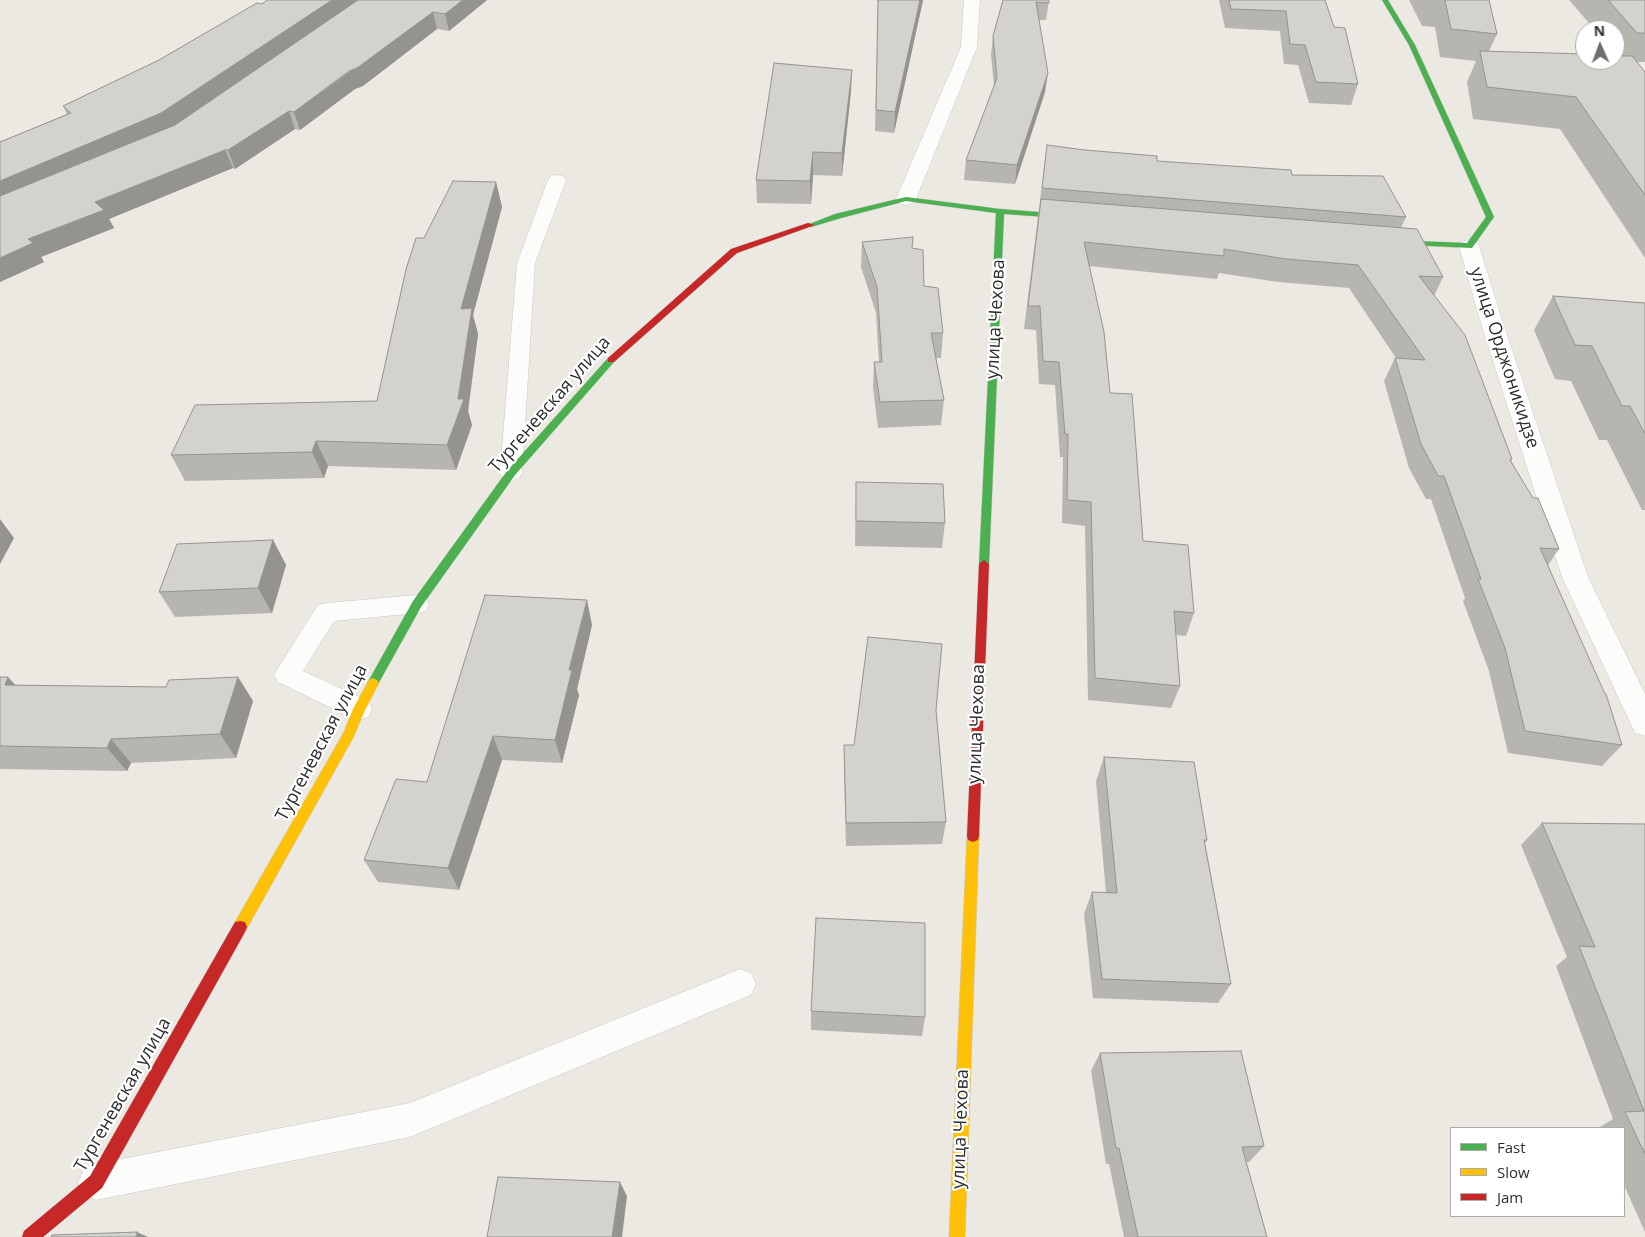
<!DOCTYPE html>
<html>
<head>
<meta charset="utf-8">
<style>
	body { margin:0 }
	#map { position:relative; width:1645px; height:1237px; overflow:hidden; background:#ece9e2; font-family:"Open Sans",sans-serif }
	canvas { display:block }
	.legend { position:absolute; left:1450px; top:1127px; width:175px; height:90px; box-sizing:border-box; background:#fff; border:1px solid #ababab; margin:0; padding:6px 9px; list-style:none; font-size:15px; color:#2d2d2d }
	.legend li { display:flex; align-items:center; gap:10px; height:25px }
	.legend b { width:25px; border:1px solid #ababab }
	.north { position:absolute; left:1575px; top:20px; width:50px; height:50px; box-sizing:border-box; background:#fff; border:1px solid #ababab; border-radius:50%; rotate:358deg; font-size:14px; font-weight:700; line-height:20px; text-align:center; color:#2d2d2d }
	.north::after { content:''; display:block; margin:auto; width:18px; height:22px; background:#706f6c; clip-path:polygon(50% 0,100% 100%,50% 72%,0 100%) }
</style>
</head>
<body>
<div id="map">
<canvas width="1645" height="1237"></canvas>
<ul class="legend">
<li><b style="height:6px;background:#4caf50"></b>Fast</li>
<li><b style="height:6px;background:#ffc107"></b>Slow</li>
<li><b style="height:6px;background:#c62828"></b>Jam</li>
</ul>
<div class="north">N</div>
</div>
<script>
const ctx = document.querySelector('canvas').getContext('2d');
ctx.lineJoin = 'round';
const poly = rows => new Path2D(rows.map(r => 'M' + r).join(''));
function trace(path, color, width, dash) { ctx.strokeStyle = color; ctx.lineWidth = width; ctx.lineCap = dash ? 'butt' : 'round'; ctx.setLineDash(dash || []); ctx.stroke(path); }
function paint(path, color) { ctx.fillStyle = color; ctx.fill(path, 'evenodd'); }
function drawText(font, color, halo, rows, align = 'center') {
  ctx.font = font + ' "Open Sans",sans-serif'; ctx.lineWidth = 4.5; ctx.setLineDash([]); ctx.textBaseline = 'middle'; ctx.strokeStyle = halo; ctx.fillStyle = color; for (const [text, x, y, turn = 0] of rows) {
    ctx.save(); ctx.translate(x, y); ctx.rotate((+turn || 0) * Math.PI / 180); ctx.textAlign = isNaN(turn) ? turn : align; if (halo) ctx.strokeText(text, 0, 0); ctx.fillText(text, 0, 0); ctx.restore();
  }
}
const lane = poly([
	[557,175,563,176,566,180,535,263,522,473,519,478,511,481,503,478,500,473,517,263,548,180,551,176,557,175],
	[417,595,426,597,429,604,426,611,417,613,334,621,303,671,368,701,372,709,368,717,359,720,350,717,278,682,274,675,278,668,318,605,327,603,417,595],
	[740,969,751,973,756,984,751,995,410,1137,96,1200,84,1194,78,1182,84,1170,96,1164,410,1103,740,969]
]);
const street = poly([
	[964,0,980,0,977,47,916,199,913,203,906,205,899,203,896,199,961,47,964,0],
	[1469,240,1476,242,1479,246,1502,320,1588,577,1645,694,1645,736,1635,733,1562,577,1480,320,1459,246,1462,242,1469,240]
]);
const fast = poly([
	[1382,0,1388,0,1415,45,1494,217,1472,248,1388,244,1384,242,1388,240,1467,243,1486,217,1409,45,1382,0],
	[906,197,1000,209,1076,215,1080,217,1076,219,1004,214,989,564,984,568,979,564,996,213,906,201,841,218,811,227,807,225,835,214,906,197],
	[611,357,614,358,614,362,515,475,421,607,377,686,369,686,367,683,369,680,413,601,507,471,608,358,611,357]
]);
const slow = poly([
	[373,678,377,680,379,683,365,710,353,738,245,932,240,933,235,932,233,927,235,922,344,732,353,709,369,680,373,678],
	[973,830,978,832,979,836,965,1237,949,1237,967,836,968,832,973,830]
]);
const jam = poly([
	[808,223,815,225,737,253,614,362,608,362,608,358,731,249,808,223],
	[984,560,989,564,979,836,978,840,973,842,968,840,967,836,979,564,984,560],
	[240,921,245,922,247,927,245,932,102,1188,43,1237,22,1237,24,1231,90,1176,235,922,240,921]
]);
trace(lane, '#c9c8c7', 1);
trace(street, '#c9c8c7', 1);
trace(fast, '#c9c8c7', 1);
trace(slow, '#c9c8c7', 1);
trace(jam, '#c9c8c7', 1);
paint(lane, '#fcfcfb');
paint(street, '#fcfcfb');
paint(fast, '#4caf50');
paint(slow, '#ffc107');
paint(jam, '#c62828');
paint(poly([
	[487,0,449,31,437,29,363,86,355,89,300,130,295,129,235,169,233,168,109,219,114,228,41,257,44,262,0,282,0,142,67,114,63,106,159,60,262,4],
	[878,0,923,0,894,133,875,131],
	[1003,0,1049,0,1046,20,1039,20,1045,92,1015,184,964,180,966,160,994,87,991,54,993,36],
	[1219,0,1325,0,1334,27,1358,84,1351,105,1309,103,1298,65,1284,64,1280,31,1225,28],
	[1409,0,1489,0,1497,34,1489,51,1617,56,1615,53,1615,30,1595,30,1569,0,1645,0,1645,62,1637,62,1645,72,1645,258,1560,129,1473,119,1467,82,1476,61,1440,57,1435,27,1422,26],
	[851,91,842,176,813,175,811,204,757,203,756,180],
	[1047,145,1157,161,1292,175,1406,217,1401,228,1443,277,1434,296,1512,459,1511,461,1559,549,1548,565,1622,745,1602,766,1508,753,1489,671,1463,601,1465,598,1431,499,1426,499,1409,468,1384,381,1395,358,1396,358,1349,288,1278,282,1219,273,1217,279,1089,266,1110,393,1143,541,1194,613,1186,636,1176,635,1180,686,1171,708,1088,700,1085,526,1062,523,1063,457,1060,457,1055,385,1039,384,1036,330,1024,329],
	[496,182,502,207,473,315,478,334,468,411,472,425,456,470,328,466,324,478,185,481,171,455,377,401,424,238],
	[862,242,912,248,924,286,943,333,941,358,936,358,944,400,941,425,878,428,873,388,874,362,879,362,876,313,861,267],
	[1553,296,1645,303,1645,510,1642,510,1607,440,1599,440,1571,381,1555,379,1534,330],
	[856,482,945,523,942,548,855,546],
	[273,540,286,565,272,613,175,617,159,592],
	[592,625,577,689,579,695,562,763,502,760,459,890,378,882,364,860,427,782],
	[0,677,8,677,15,685,166,687,238,677,253,701,236,758,131,763,127,771,0,769],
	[936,710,946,822,942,844,846,846,844,769,844,745,854,745],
	[1104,757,1207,840,1205,843,1231,984,1218,1003,1093,998,1084,914,1092,892,1106,893,1096,781],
	[1542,823,1645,824,1645,1232,1624,1185,1624,1128,1598,1128,1613,1119,1556,966,1567,957,1521,845],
	[811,1011,925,1017,922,1036,811,1030],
	[1100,1053,1264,1146,1249,1162,1246,1162,1267,1237,1124,1237,1109,1164,1106,1164,1091,1071]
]), '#b6b5b0');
paint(poly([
	[332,0,363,0,169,131,0,204,0,181],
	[463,0,487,0,449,31,445,14],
	[920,0,923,0,894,133,895,112],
	[433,12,437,29,363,86,355,89,300,130,294,112],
	[852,70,851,91,842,176,842,153],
	[1048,73,1045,92,1015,184,1017,165],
	[289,111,295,129,235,169,228,150],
	[225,150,233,168,109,219,114,228,41,257,44,262,0,282,0,258,28,239,95,202],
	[813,152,813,175,811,204,810,181],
	[496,182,502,207,473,315,478,334,468,411,472,425,456,470,447,445,458,399,461,309],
	[316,441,328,466,324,478,312,452],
	[0,519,14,538,0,564],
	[273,540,286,565,272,613,258,588],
	[587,600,592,625,577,689,579,695,562,763,555,740,569,670],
	[8,677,29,701,5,685],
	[238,677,253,701,236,758,220,734],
	[493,736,502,760,459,890,448,868],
	[111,739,131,763,127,771,107,748],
	[620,1182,627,1196,622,1237,612,1237],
	[137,1232,148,1237,136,1237]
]), '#949390');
const building = poly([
	[267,0,332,0,161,113,0,181,0,142,71,113,63,106,159,60,257,3,262,4,267,0],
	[358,0,463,0,445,14,433,12,357,68,349,71,294,112,289,111,228,150,225,150,95,202,104,210,28,239,33,243,0,258,0,196,175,125,358,0],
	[878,0,920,0,895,112,876,110,878,0],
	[1003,0,1049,0,1049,3,1036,2,1048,73,1017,165,966,160,997,78,993,36,1003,0],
	[1229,0,1325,0,1334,27,1345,28,1358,84,1316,82,1305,45,1290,44,1286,11,1231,9,1229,0],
	[1445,0,1489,0,1497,34,1451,29,1445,0],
	[1608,0,1645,0,1645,33,1637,33,1608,0],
	[1480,51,1585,54,1585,60,1615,60,1615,56,1632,56,1645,72,1645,195,1576,97,1487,87,1480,51],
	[774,63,852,70,842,153,813,152,810,181,756,180,774,63],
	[1047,145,1085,150,1157,156,1157,161,1291,170,1292,175,1383,176,1406,217,1042,188,1047,145],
	[453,181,496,182,461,309,472,308,458,399,464,399,447,445,316,441,312,452,171,455,195,405,377,401,406,269,416,238,424,238,453,181],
	[1041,199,1417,229,1443,277,1419,276,1465,335,1512,459,1510,460,1533,498,1538,498,1559,549,1540,548,1605,694,1606,694,1622,745,1525,731,1505,648,1478,579,1481,579,1444,476,1438,476,1421,444,1395,358,1425,360,1358,265,1286,259,1224,249,1224,256,1084,242,1104,332,1110,393,1132,394,1143,541,1188,545,1194,613,1174,611,1180,686,1095,678,1091,502,1067,500,1068,434,1065,434,1059,362,1043,361,1040,306,1028,306,1041,199],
	[913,237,912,248,923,250,924,286,938,288,943,333,931,333,944,400,880,402,874,362,882,362,877,287,862,242,913,237],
	[1553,296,1645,303,1645,434,1630,406,1622,406,1592,346,1575,345,1553,296],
	[856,482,943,484,945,523,856,521,856,482],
	[273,540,258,588,159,592,177,544,273,540],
	[485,595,587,600,569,670,572,670,555,740,493,736,448,868,364,860,396,779,427,782,485,595],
	[868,637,942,644,936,710,946,822,846,823,844,745,854,745,868,637],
	[0,677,8,677,5,685,166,687,169,680,238,677,220,734,111,739,107,748,0,746,0,677],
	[1104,757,1194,762,1207,840,1204,840,1231,984,1102,979,1092,892,1117,893,1104,757],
	[1542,823,1645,824,1645,1154,1625,1112,1644,1111,1579,946,1595,947,1542,823],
	[816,918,925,923,925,1017,811,1011,816,918],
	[1241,1051,1264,1146,1242,1147,1267,1237,1138,1237,1119,1148,1116,1148,1100,1053,1241,1051],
	[498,1177,620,1182,612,1237,487,1237,498,1177],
	[137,1232,136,1237,51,1237,52,1235,137,1232]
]);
paint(building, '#d4d2cd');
trace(building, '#949390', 1);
drawText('18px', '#2d2d2d', '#fff', [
	["улица Чехова",996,319,-87],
	["улица Орджоникидзе",1504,358,72],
	["Тургеневская улица",550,405,-49],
	["улица Чехова",977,724,-88],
	["Тургеневская улица",322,743,-62],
	["Тургеневская улица",123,1095,-60],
	["улица Чехова",961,1129,-88]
]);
</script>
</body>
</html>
